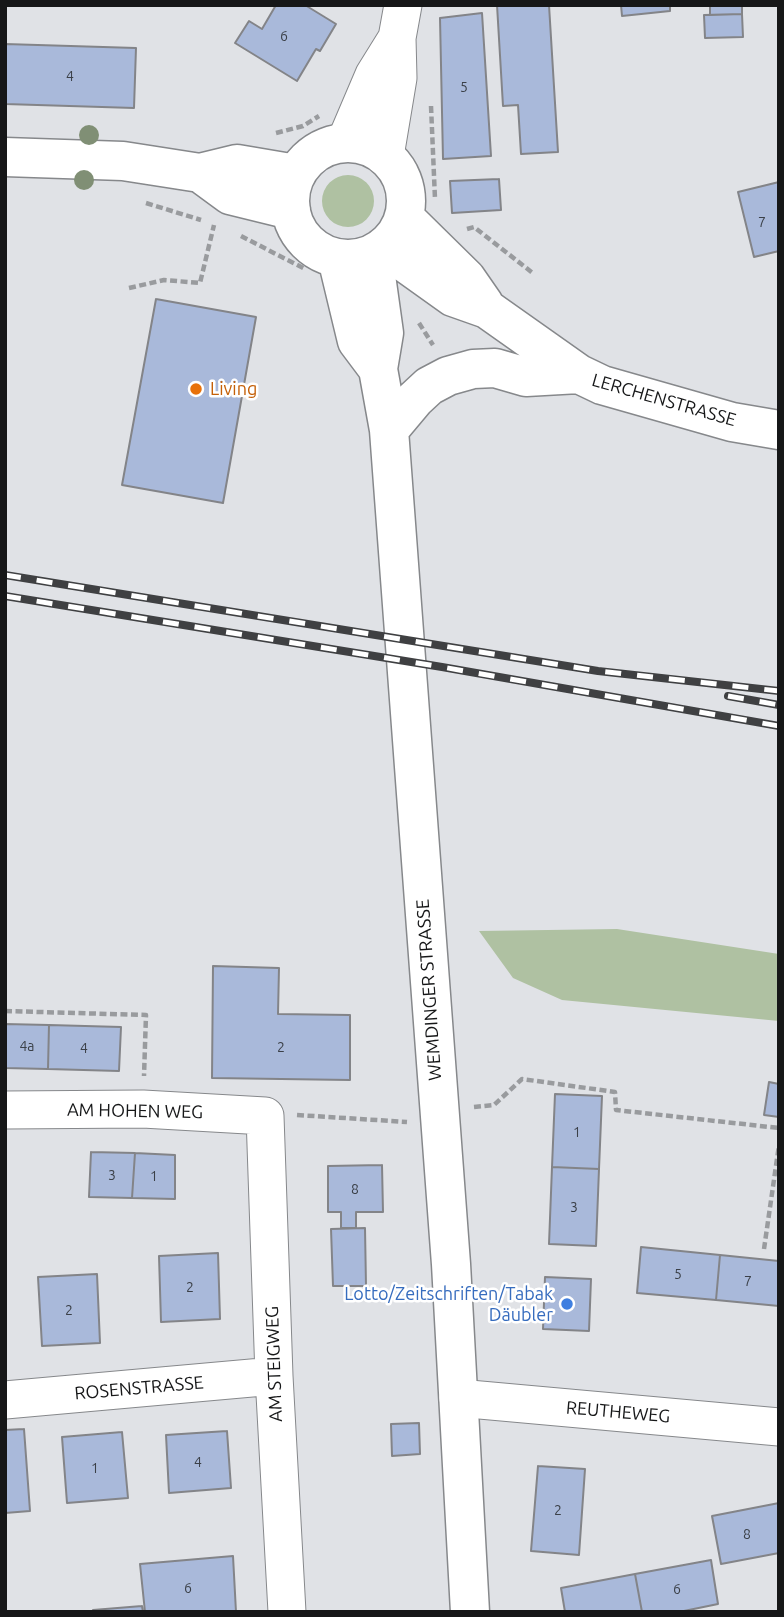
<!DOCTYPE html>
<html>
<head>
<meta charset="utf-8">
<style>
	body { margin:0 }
	#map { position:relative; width:784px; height:1617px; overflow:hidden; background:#e0e2e6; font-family:Ubuntu,sans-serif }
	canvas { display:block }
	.frame { position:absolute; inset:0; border:7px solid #161718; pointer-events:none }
</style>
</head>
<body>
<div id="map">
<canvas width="784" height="1617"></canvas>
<div class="frame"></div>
</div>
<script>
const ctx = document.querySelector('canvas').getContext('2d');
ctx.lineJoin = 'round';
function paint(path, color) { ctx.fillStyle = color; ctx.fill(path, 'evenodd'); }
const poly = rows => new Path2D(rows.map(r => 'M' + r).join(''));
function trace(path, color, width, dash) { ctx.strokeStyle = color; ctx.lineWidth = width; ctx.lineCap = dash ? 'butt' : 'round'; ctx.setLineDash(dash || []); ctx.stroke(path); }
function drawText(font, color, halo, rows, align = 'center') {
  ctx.font = font + ' Ubuntu,sans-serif'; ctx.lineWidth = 5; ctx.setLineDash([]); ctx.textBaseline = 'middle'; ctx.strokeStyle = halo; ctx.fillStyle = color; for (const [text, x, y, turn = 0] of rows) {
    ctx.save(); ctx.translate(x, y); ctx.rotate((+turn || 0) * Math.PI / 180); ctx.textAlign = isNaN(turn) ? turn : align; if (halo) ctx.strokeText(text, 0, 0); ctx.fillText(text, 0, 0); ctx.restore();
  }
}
paint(poly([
	'322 201a26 26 0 1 1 52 0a26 26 0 1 1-52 0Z',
	[617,929,779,954,779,1021,562,1000,513,978,479,931]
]), '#afc1a2');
const building = poly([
	[276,5,305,5,336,24,320,51,316,49,297,81,235,43,249,21,262,29,276,5],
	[497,5,549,5,558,152,521,154,518,105,503,106,497,5],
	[621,5,670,5,670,11,622,16,621,5],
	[710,5,742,5,742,14,710,15,710,5],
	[482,13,491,156,443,159,440,18,482,13],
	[742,14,743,37,705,38,704,15,742,14],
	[5,44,136,48,134,108,5,104,5,44],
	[499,179,501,210,452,213,450,181,499,179],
	[779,182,779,251,754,257,738,192,779,182],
	[156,299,256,317,223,503,122,485,156,299],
	[213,966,279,968,278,1014,350,1015,350,1080,212,1078,213,966],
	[5,1024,49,1025,48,1069,5,1068,5,1024],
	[49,1025,121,1027,119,1071,48,1069,49,1025],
	[769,1082,779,1084,779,1117,764,1115,769,1082],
	[555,1094,602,1096,599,1169,552,1167,555,1094],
	[91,1152,135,1153,132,1198,89,1197,91,1152],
	[135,1153,175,1155,175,1199,132,1198,135,1153],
	[382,1165,383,1212,356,1212,356,1228,341,1228,341,1212,328,1212,328,1166,382,1165],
	[552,1167,599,1169,596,1246,549,1244,552,1167],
	[365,1228,366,1286,333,1286,331,1229,365,1228],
	[641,1247,720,1255,716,1300,637,1293,641,1247],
	[218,1253,220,1319,161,1322,159,1256,218,1253],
	[720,1255,779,1261,779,1306,716,1300,720,1255],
	[97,1274,100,1343,42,1346,38,1277,97,1274],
	[545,1277,591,1279,589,1331,543,1329,545,1277],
	[419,1423,420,1454,392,1456,391,1424,419,1423],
	[24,1429,30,1511,5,1513,5,1430,24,1429],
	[227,1431,231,1488,169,1493,166,1435,227,1431],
	[122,1432,128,1498,67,1503,62,1437,122,1432],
	[538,1466,585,1469,579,1555,531,1551,538,1466],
	[779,1503,779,1553,721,1564,712,1516,779,1503],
	[233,1556,236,1612,145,1612,140,1564,233,1556],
	[711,1560,718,1604,679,1612,642,1612,635,1574,711,1560],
	[635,1574,642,1612,565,1612,561,1588,635,1574],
	[142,1606,143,1612,93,1612,93,1610,142,1606]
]);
paint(building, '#a9b9da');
trace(building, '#838488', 2);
const street = poly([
	[345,143,374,75,397,38],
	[385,156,398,78,397,38,403,5],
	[5,1110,143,1109,265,1116,274,1376,287,1612],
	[458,1398,779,1427],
	[5,1400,274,1376]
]);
const secondary = poly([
	'290 201a58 58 0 1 1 116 0a58 58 0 1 1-116 0Z',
	[5,157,123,161,200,173,237,164,296,174],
	[200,173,230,195,291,210],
	[404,217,466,278,484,304],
	[383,247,453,297,487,309,579,374,602,385,732,422,779,430],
	[373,254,384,333,378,369,389,430,451,1264,470,1612],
	[337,258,357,341,378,369],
	[389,430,415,399,429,386,448,376,473,369,495,368,526,377,579,374]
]);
trace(street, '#86888b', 39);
trace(secondary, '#86888b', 41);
trace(poly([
	[431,106,435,199],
	[276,133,303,126,319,116],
	[146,203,201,220],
	[467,229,474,227,534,274],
	[241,236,305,269],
	[129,288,164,280,200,283,214,225],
	[419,323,433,345],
	[5,1011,146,1015,144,1076],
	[474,1107,494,1105,522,1079,615,1092,616,1110,779,1128],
	[297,1115,407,1122],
	[764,1249,779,1145]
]), '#999b9e', 4.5, [7, 3.5]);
trace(street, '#fff', 37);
trace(secondary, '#fff', 38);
const rail = poly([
	[5,575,598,671,779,691],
	[5,596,442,667,779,726],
	[728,696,779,705]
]);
trace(rail, '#3f4042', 8);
trace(rail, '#fff', 5, [16]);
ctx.fillStyle = '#808f75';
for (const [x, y] of [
	[89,135],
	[84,180]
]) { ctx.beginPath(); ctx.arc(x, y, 10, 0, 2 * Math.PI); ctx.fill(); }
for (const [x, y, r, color] of [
	[196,389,7,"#e8710a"],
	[567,1304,7,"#3f7fe0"]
]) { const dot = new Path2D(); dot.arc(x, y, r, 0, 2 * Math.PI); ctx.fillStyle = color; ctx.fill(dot); trace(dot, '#fff', 2.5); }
drawText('14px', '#3b4048', null, [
	["6",284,36],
	["4",70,76],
	["5",464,87],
	["7",762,222],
	["4a",27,1046],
	["2",281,1047],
	["4",84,1048],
	["1",577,1132],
	["3",112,1175],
	["1",154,1176],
	["8",355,1189],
	["3",574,1207],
	["5",678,1274],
	["7",748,1281],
	["2",190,1287],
	["2",69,1310],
	["4",198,1462],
	["1",95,1468],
	["2",558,1510],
	["8",747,1534],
	["6",188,1588],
	["6",677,1589]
]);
drawText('18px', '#c56008', '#fff', [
	["Living",210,389]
], 'left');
drawText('18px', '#161718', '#fff', [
	["LERCHENSTRASSE",664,400,16],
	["WEMDINGER STRASSE",429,990,-94],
	["AM HOHEN WEG",135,1111,1],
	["AM STEIGWEG",274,1364,-92],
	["ROSENSTRASSE",139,1388,-5],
	["REUTHEWEG",618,1412,5]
]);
drawText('18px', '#366cbe', '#fff', [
	["Lotto/Zeitschriften/Tabak",553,1294],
	["Däubler",553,1315]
], 'right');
</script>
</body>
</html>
